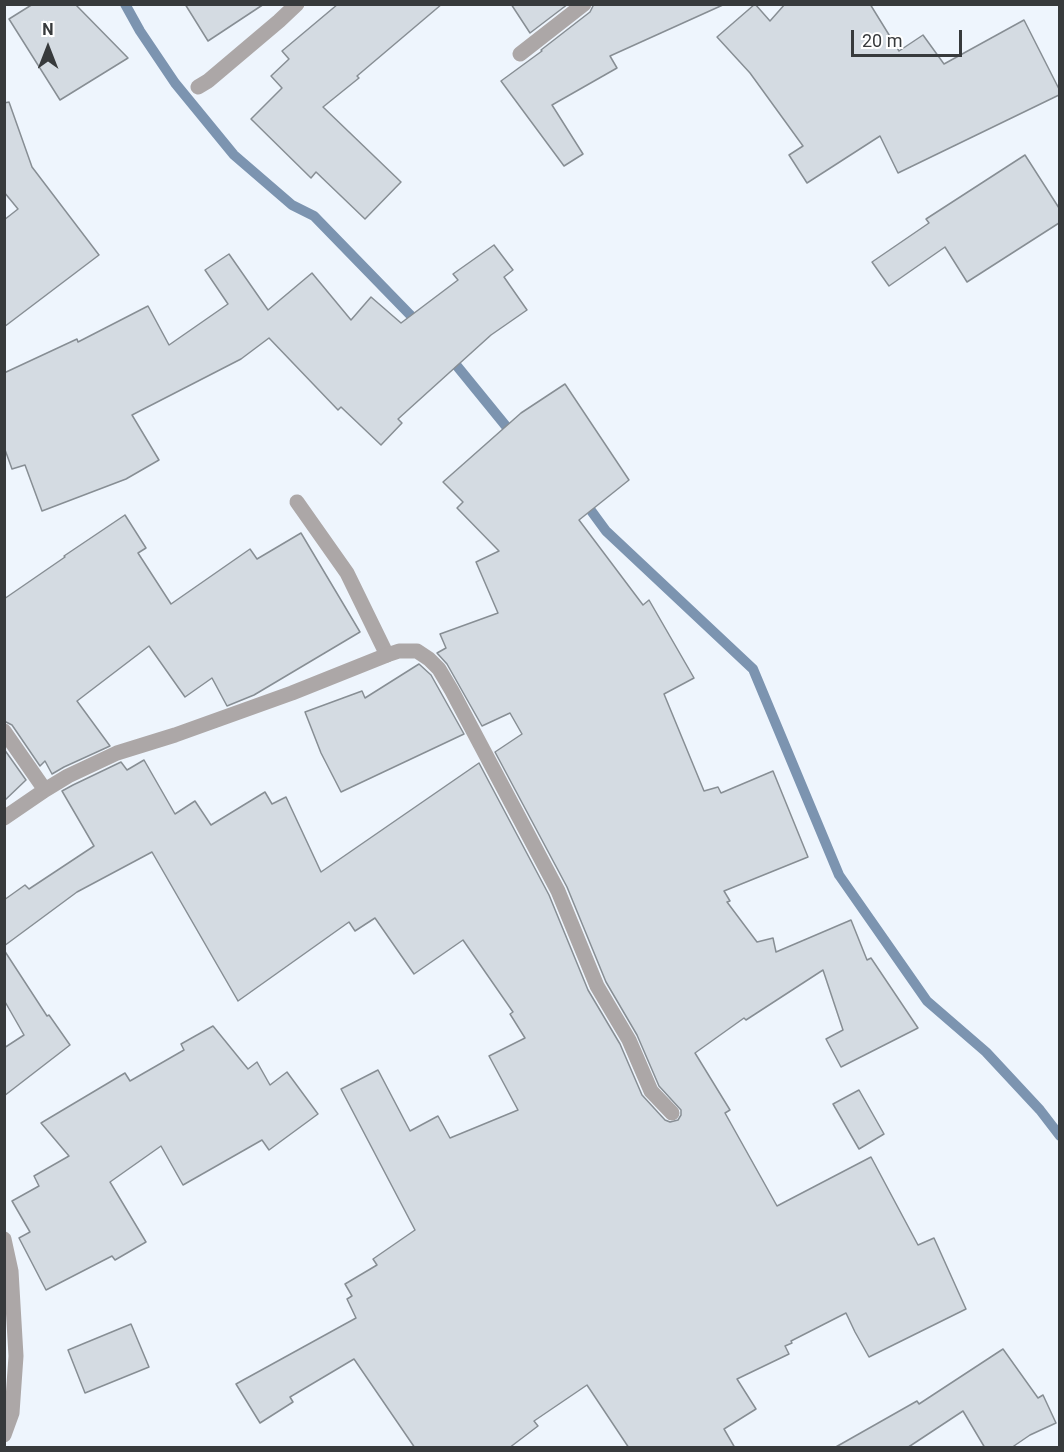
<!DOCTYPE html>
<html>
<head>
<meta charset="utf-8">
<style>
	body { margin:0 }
	#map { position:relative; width:1064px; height:1452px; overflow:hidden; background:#eef5fd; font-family:Roboto,sans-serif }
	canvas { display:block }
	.frame { position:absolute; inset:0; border:6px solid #373a3c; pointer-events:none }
	.north { position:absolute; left:18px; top:18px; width:60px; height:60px; -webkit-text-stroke:4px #fff; paint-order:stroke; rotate:0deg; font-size:16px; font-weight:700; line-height:24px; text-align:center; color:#373a3c }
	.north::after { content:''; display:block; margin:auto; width:21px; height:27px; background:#373a3c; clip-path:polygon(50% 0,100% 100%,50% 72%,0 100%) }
	.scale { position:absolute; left:851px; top:30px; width:111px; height:27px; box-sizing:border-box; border:3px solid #373a3c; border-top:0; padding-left:8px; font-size:18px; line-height:21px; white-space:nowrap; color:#373a3c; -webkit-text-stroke:4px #fff; paint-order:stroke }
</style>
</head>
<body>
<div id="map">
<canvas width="1064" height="1452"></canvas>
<div class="frame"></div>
<div class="north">N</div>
<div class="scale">20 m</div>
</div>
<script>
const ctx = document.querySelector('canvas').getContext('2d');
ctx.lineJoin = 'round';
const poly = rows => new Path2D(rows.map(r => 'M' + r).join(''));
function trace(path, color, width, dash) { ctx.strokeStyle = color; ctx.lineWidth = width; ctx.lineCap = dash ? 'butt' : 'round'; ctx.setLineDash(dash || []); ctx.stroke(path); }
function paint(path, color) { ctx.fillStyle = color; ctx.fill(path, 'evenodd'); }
trace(poly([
	[125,4,140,31,175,83,234,155,292,205,314,216,419,324],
	[448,355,514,436],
	[584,501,606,531,753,669,839,875,927,1001,986,1052,1040,1110,1060,1136]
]), '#7c94b0', 10);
const building = poly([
	[33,4,75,4,128,58,60,100,9,19,33,4],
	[185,4,264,4,208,41,185,4],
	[338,4,442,4,357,76,359,78,323,107,401,182,365,219,316,172,311,178,251,119,282,88,271,76,289,59,282,51,338,4],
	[511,4,568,4,530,33,511,4],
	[594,4,725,4,610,56,617,68,552,105,583,154,564,166,501,81,542,51,541,50,590,12,594,4],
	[755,4,770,21,785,4,870,4,899,51,923,35,944,64,1024,20,1059,89,1059,95,898,173,880,136,807,183,789,155,803,146,750,73,717,37,755,4],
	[9,102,32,167,99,255,4,327,4,220,18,209,4,192,4,103,9,102],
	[1025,155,1059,208,1059,223,967,282,945,247,889,286,872,262,929,223,926,219,1025,155],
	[494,245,513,270,504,277,527,310,491,335,398,419,402,423,381,445,341,407,338,410,269,338,241,359,132,415,159,460,126,479,42,511,25,465,12,469,4,447,4,373,77,339,78,342,148,306,169,345,228,304,205,270,229,254,268,310,312,273,351,320,371,297,401,323,458,280,453,274,494,245],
	[565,384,629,480,579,520,643,605,649,600,694,678,664,694,704,791,718,787,721,793,773,771,808,857,724,891,730,901,727,902,757,942,773,938,776,952,851,920,867,960,871,958,918,1028,841,1067,826,1039,843,1030,823,970,746,1020,744,1018,695,1053,730,1110,725,1113,777,1206,871,1157,918,1245,934,1238,966,1309,869,1357,855,1332,846,1313,791,1341,792,1343,785,1346,789,1354,737,1379,756,1409,724,1429,735,1448,629,1448,587,1385,534,1421,538,1426,509,1448,415,1448,354,1359,290,1397,293,1402,260,1423,236,1384,356,1318,347,1299,352,1296,345,1284,377,1265,373,1259,415,1230,341,1089,378,1070,410,1131,438,1116,450,1138,518,1110,489,1056,525,1038,510,1014,513,1012,463,940,414,974,375,918,355,931,349,922,238,1001,152,852,77,892,4,946,4,900,25,885,29,889,94,846,62,791,73,785,121,762,127,770,144,760,175,814,195,801,211,825,265,792,272,804,286,797,321,872,479,763,549,895,588,990,620,1044,642,1095,665,1120,670,1122,678,1120,681,1115,681,1110,659,1086,637,1035,606,982,567,887,495,752,522,734,510,713,482,726,447,664,437,653,446,648,440,634,498,613,476,562,499,551,457,508,463,502,443,482,521,413,565,384],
	[125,515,146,548,138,553,171,604,250,549,257,559,301,533,360,632,254,695,227,706,212,678,185,697,149,646,77,701,110,746,64,767,52,774,45,761,40,766,12,725,4,721,4,599,65,557,64,556,125,515],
	[419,664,431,675,464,734,341,792,321,753,305,712,362,691,365,698,419,664],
	[4,749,26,780,4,801,4,749],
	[4,950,47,1016,49,1015,70,1045,4,1096,4,1048,24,1035,4,1000,4,950],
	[213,1026,248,1069,257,1062,270,1085,287,1072,318,1114,269,1150,262,1140,183,1185,161,1146,110,1182,146,1242,115,1260,112,1256,46,1290,19,1238,30,1232,12,1201,39,1186,34,1176,69,1156,41,1123,125,1073,130,1081,184,1050,181,1044,213,1026],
	[859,1090,884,1134,859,1149,833,1104,859,1090],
	[131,1324,149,1367,85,1393,68,1350,131,1324],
	[1003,1349,1038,1398,1043,1395,1056,1423,1030,1435,1011,1448,985,1448,963,1411,907,1448,834,1448,917,1401,919,1404,1003,1349]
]);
paint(building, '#d4dbe2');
trace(building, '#878e94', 1.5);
trace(poly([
	[297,502,347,573,387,655]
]), '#aca7a7', 15);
trace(poly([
	[520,54,584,4],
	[198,87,208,81,279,21,297,4],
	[4,731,45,790],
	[4,818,45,790,68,776,117,753,175,735,292,693,387,655,399,651,417,651,429,659,439,669,452,691,558,891,597,986,629,1040,651,1091,672,1113],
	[4,1239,11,1271,16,1356,12,1413,4,1435]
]), '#aca7a7', 15);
</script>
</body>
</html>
